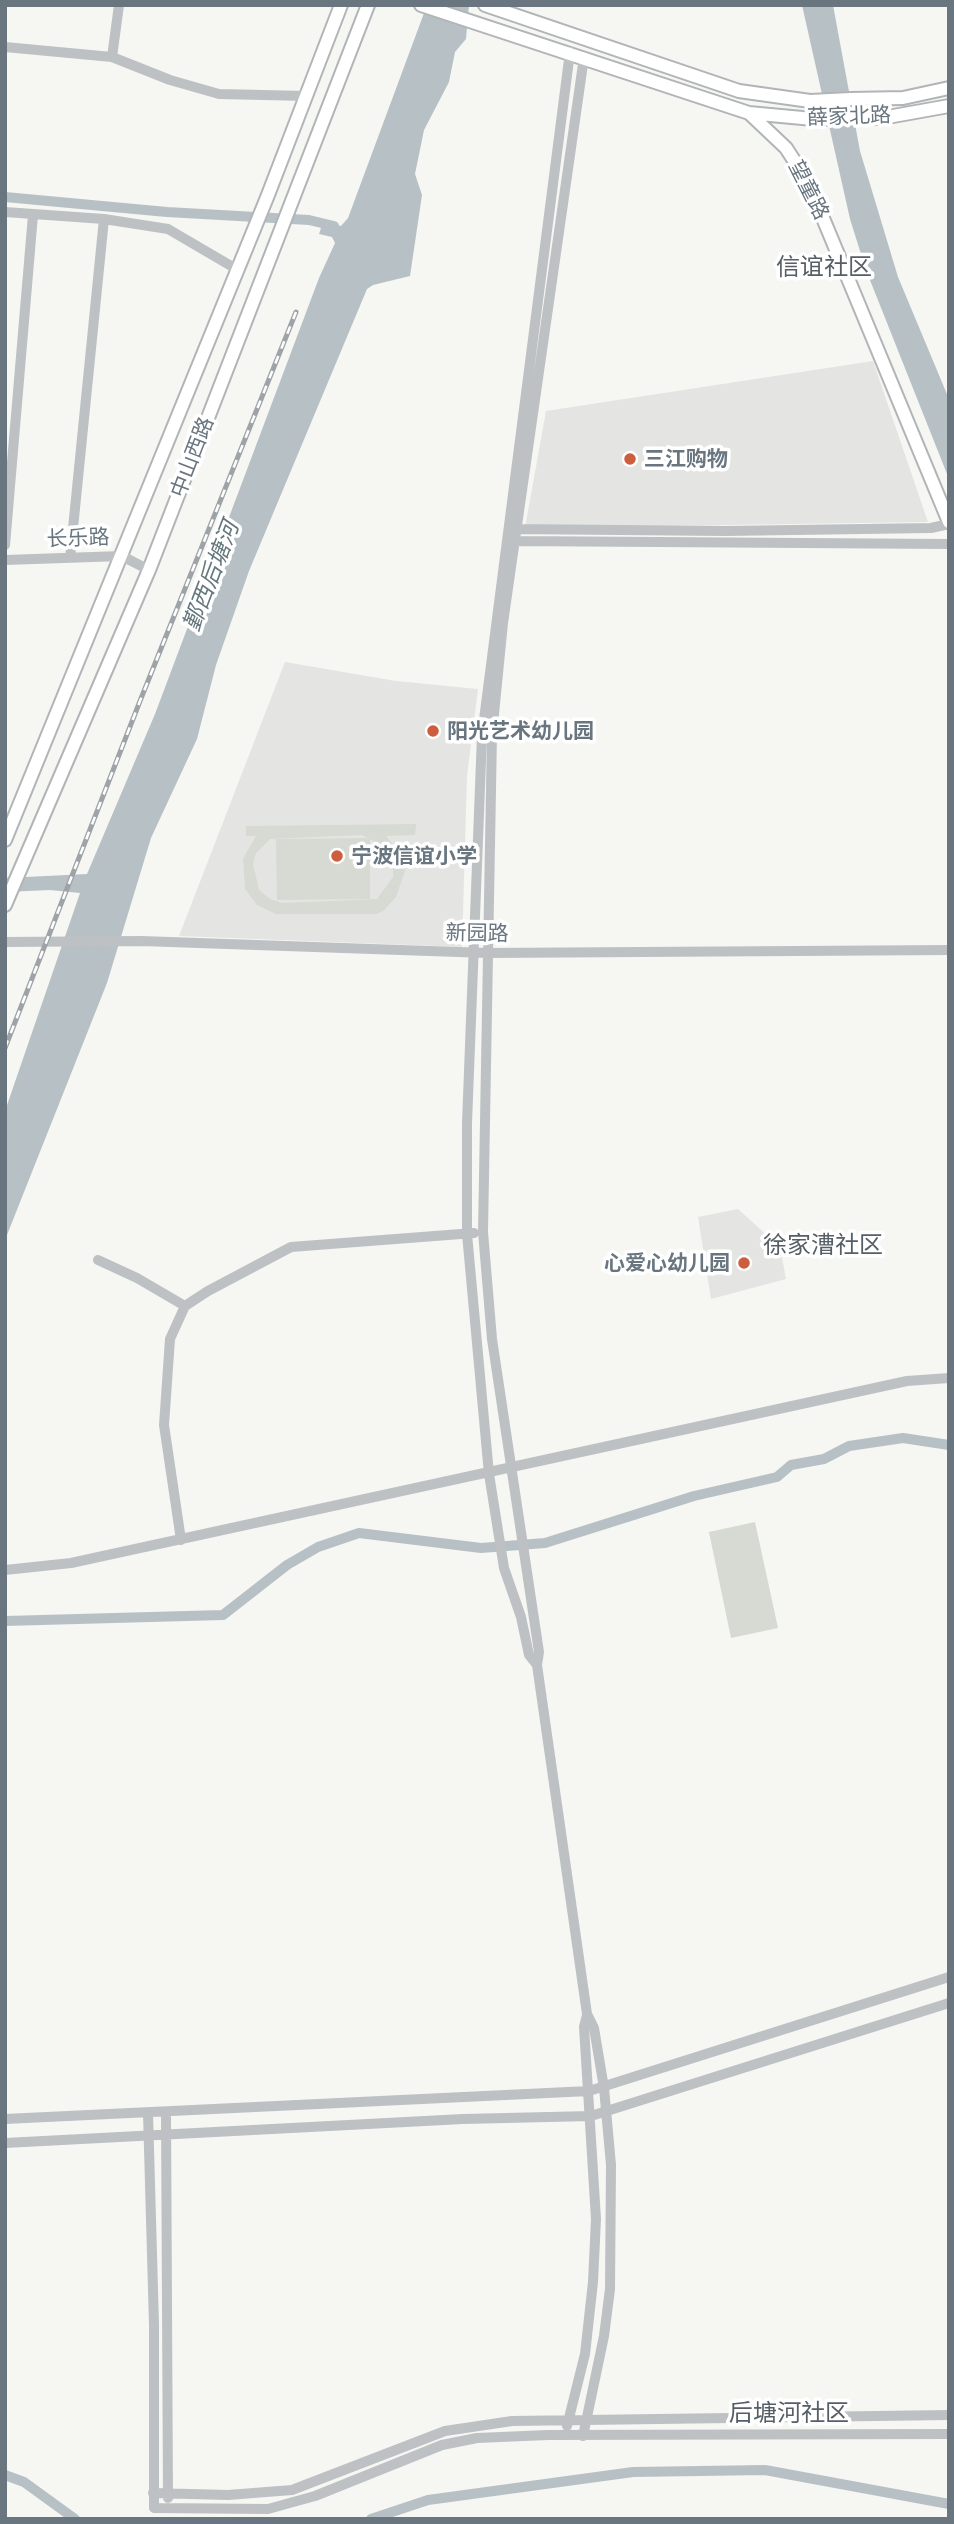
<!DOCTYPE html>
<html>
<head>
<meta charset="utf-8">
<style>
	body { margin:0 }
	#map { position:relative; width:954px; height:2524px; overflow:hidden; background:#f6f6f3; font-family:Commissioner,sans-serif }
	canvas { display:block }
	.frame { position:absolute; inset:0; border:7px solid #697680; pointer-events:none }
</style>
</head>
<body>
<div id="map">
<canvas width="954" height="2524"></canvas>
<div class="frame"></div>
</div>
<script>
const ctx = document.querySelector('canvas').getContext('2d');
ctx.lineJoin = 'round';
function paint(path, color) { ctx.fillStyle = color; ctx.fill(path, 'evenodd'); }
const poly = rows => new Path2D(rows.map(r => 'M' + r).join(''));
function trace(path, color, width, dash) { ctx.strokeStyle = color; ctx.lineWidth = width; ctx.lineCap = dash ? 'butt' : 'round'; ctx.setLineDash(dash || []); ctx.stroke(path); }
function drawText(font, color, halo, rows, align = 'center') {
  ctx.font = font + ' Commissioner,"Noto Sans SC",sans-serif'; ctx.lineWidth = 7; ctx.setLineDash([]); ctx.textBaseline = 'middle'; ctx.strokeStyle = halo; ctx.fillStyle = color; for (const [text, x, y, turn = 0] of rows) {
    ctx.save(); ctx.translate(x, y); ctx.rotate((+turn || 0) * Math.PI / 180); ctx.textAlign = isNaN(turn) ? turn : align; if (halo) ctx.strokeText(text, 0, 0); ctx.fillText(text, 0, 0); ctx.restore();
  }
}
paint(poly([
	[873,361,928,522,525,528,546,411],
	[285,662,396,681,478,689,467,776,462,947,179,936],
	[738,1209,780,1247,786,1279,711,1299,698,1217]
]), '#e4e5e3');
paint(poly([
	[416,824,415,835,386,836,402,856,405,871,396,897,383,911,376,914,276,914,257,905,245,889,243,859,256,836,246,836,246,826],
	[362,835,368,838,276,839,277,900,370,899,370,839,383,847,393,865,393,877,377,899,282,903,270,899,259,890,253,864,256,853,270,839],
	[755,1522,778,1628,731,1638,709,1532]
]), '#d6dad3');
paint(poly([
	[427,5,469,5,466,39,455,52,449,82,424,130,415,174,422,195,410,276,373,285,367,289,249,571,216,665,197,739,151,838,107,983,5,1240,5,1111,80,893,50,890,5,892,5,878,87,874,155,714,319,278,335,243,332,237,319,234,323,222,341,226,348,218],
	[802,5,833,5,860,151,898,277,949,399,949,479,866,270,850,219]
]), '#b7c1c5');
trace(poly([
	[5,197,167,212,309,220,334,226],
	[5,1621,223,1615,287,1565,318,1547,359,1533,481,1548,545,1543,694,1496,777,1477,791,1465,824,1459,849,1446,903,1438,949,1445],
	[5,2475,24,2482,75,2519],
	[371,2519,428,2500,633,2472,765,2470,949,2504]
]), '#b7c1c5', 10);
const major = poly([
	[421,5,749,113,786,148,808,182,949,522],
	[485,5,739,91,810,101],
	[851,99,903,98,949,88],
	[749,113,813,119],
	[855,118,882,118,949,106],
	[5,840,268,195,341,5],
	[5,905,149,570,368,5]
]);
trace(major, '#b1b5b8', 16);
trace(poly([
	[5,47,112,57,170,80,219,94,307,96],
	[112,57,119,5],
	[5,212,104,219,168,229,238,270],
	[512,529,725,531,931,528,949,524],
	[511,541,949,544],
	[5,545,33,215],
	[70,558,104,219],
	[5,560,122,556,149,570],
	[5,942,141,941,487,953,949,950],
	[98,1260,137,1278,185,1306],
	[181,1540,164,1425,170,1339,185,1306,208,1291,291,1247,474,1233],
	[5,1570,71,1563,907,1381,949,1378],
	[537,1665,529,1655,521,1617,504,1568,489,1474,467,1234,467,1123,482,735,570,52],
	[166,2112,168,2498],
	[148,2113,154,2325,154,2508,268,2509,315,2496,442,2445,477,2438,548,2435,949,2434],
	[5,2119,589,2091,949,1977],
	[5,2143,463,2119,591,2116,949,2003],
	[567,2426,585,2354,593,2282,596,2219,584,2027,587,2015],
	[583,2436,604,2336,610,2289,611,2165,604,2088,594,2028,587,2014,537,1665,539,1652,492,1339,483,1232,492,734,503,623,584,57],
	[153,2493,228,2495,292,2490,445,2431,512,2421,949,2415]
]), '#bdc1c4', 10);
trace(major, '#fff', 12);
const rail = poly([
	[5,1048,140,701,296,312]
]);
trace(rail, '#9ea3a8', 5);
trace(rail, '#fff', 2.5, [8]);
const majorBridge = poly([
	[810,101,851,99],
	[813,119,855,118]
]);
trace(majorBridge, '#b1b5b8', 16, []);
trace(majorBridge, '#fff', 12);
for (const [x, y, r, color] of [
	[630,459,7,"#cd5d3c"],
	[433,731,7,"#cd5d3c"],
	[337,856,7,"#cd5d3c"],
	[744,1263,7,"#cd5d3c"]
]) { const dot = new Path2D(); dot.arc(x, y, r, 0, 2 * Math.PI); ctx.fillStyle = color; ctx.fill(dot); trace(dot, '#fff', 2.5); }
drawText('21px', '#697680', '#fff', [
	["薛家北路",849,116,-2],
	["望童路",809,190,63],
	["中山西路",192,457,-69],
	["长乐路",78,538,-2],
	["新园路",477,933,1]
]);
drawText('bold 21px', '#697680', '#fff', [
	["三江购物",644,459],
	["阳光艺术幼儿园",447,731],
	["宁波信谊小学",351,856],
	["心爱心幼儿园",730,1263,"right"]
], 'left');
drawText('italic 23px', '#64777d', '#fff', [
	["鄞西后塘河",211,576,-69]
]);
drawText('24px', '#565f66', '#fff', [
	["信谊社区",824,267],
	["徐家漕社区",823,1245],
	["后塘河社区",789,2413]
]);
</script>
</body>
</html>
